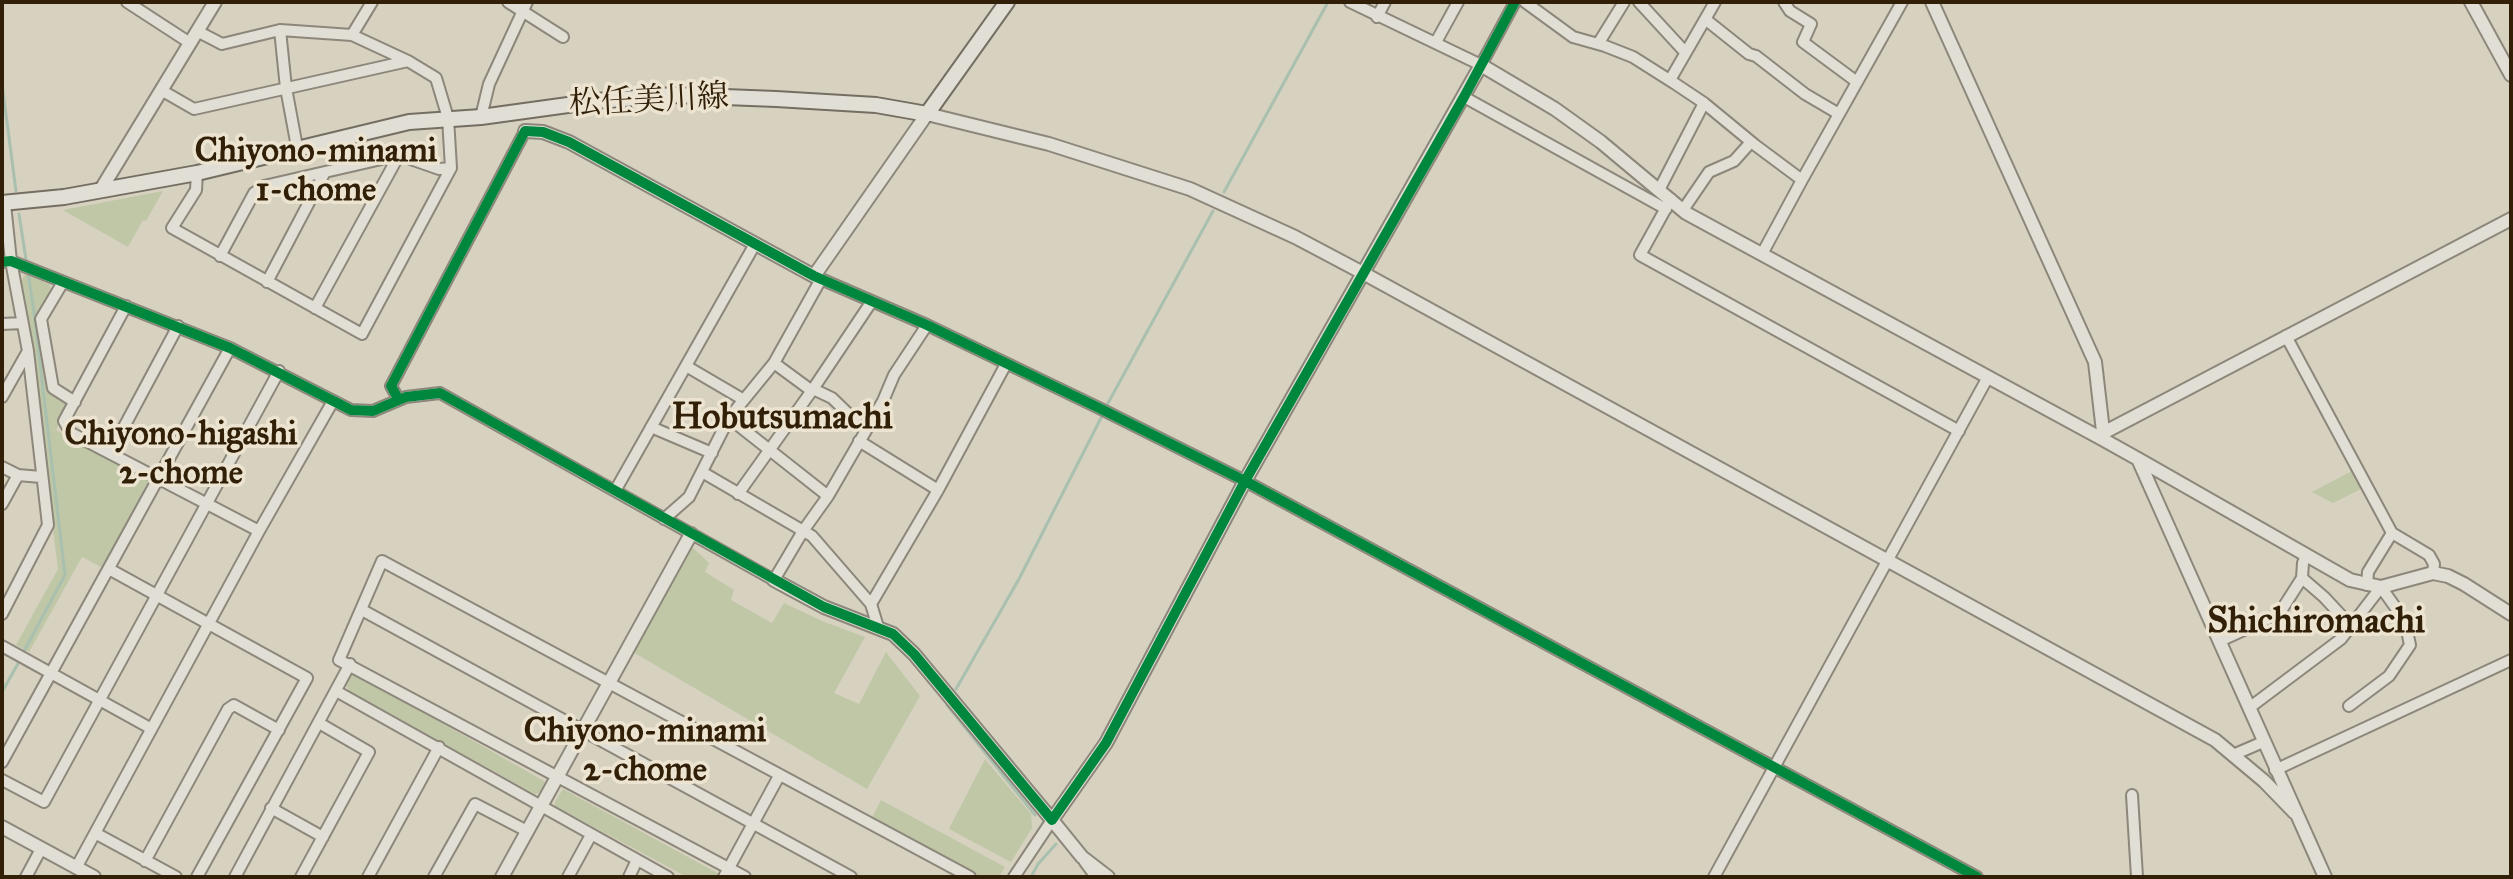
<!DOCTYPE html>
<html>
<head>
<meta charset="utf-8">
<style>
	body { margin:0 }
	#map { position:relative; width:2513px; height:879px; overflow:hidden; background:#d7d1c0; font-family:"IM FELL Great Primer",serif }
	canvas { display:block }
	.frame { position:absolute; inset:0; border:4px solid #312007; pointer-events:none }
</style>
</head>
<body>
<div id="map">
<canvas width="2513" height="879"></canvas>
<div class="frame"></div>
</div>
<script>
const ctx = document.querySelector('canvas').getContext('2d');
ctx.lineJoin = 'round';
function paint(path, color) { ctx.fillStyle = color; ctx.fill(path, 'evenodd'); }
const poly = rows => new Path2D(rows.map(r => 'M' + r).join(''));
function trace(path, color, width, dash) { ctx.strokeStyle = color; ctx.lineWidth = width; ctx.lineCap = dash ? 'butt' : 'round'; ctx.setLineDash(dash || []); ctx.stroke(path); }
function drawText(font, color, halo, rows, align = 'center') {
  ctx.font = font + ' "IM FELL Great Primer","Noto Serif JP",serif'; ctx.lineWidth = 7; ctx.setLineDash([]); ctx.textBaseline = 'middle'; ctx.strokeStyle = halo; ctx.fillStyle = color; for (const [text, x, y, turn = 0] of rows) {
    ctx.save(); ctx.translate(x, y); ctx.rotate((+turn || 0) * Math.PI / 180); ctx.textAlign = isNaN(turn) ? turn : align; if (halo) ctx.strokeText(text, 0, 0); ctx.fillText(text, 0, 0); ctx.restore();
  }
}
paint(poly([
	[163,191,146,221,143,220,128,247,63,210],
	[25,274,49,284,53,292,39,321,50,391,70,403,56,430,149,480,150,485,105,569,82,557,29,652,16,645,58,569,21,281],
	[2352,471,2361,489,2333,503,2312,492],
	[691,546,709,563,705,572,734,590,731,600,772,623,784,603,822,621,865,637,834,693,859,704,886,652,920,696,867,789,633,652],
	[350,671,544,781,547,784,541,792,535,794,349,691,345,683],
	[985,759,1031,814,1032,828,1011,862,949,829],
	[563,789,721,875,720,877,687,877,555,806,555,802],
	[881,800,1005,867,999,877,981,877,938,854,927,853,870,822]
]), '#bfc7a7');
trace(poly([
	[2,84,16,191],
	[1224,192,1328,2],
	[19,214,34,312,65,575,23,653],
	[1107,405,1213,211],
	[956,689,1019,579,1102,416],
	[2,692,20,660],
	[947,705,1035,815],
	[1031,877,1038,864,1056,844]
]), '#a9c0af', 3);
const minor = poly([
	[127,2,190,43],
	[508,2,563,37],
	[1350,2,1481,65,1515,2],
	[1525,2,1573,37,1605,46,1633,57,1674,83,1704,103,1755,145,1802,180],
	[1639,2,1685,52],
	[1784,2,1790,11,1811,24,1803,42,1857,82],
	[1377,17,1385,2],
	[1705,19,1749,54,1756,56,1805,94,1839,114],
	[280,30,286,88,297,147],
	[352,35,372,2],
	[1436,42,1458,2],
	[1598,44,1624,2],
	[1670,80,1715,2],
	[161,90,194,109,408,61],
	[1464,97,1666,209],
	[481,117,489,84,527,2],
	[197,173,196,190,172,228,362,334,451,168,448,118,436,78,408,61,352,35,280,30,222,44,197,31],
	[1659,190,1704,103],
	[1671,199,1640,255,1959,431],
	[1683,210,1709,172,1734,161,1751,142],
	[1762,254,1802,180,1902,2],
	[220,256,254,193,264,186,399,155,439,169,451,168],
	[2,262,11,261,230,348,351,410,373,411,406,397,440,393,774,580,803,531,828,496,883,401,894,375,927,325],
	[814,276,927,325,1099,408,1245,481,1977,877],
	[63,282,41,319,53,388,75,402],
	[267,282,325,172],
	[126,306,64,421,71,433,259,531],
	[315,308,399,155],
	[2,324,22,323],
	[2286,336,2392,533,2429,555,2434,564,2433,573],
	[774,363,812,391],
	[686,366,744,400],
	[813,389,832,398,865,430],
	[2,397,28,351],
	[399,400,391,386,525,131],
	[729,418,828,496],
	[651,427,712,453],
	[859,441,938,490],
	[110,453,178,326],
	[2,467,18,475,41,477],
	[702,472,812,536,871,604,878,627],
	[615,491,755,244],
	[738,494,813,389,872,301],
	[2,504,18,475],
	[664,519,689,497,729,418,774,363,821,279],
	[109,569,307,678,197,877],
	[2302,578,2324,597,2351,626],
	[2367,585,2368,572,2392,533],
	[871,604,938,490,1006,364],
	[362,610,851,877],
	[2,614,48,525,28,351,11,261,5,204],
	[2220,641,2279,614,2302,578,2303,563,2306,556],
	[2,646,150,728],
	[336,691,668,877],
	[2249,708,2341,639,2381,587,2405,621,2410,645,2389,676,2349,706],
	[2233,755,2263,742],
	[2,762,230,348],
	[2275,770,2511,660],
	[2,780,44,802,279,371],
	[2132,795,2137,877],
	[271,808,323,837],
	[95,833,176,877],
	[145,861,228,709,234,705,279,730],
	[1085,862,1096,877],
	[76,868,259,531,333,401],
	[26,877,41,849],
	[235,877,350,664],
	[301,877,369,752,319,723],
	[368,877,439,747],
	[434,877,475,804,527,831],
	[568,877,591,835],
	[629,877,637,860],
	[724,877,779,776],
	[745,877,339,660,382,561,970,877],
	[1014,877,1052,820],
	[1714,877,1988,377]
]);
const tertiary = poly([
	[1932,2,2095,362,2104,440,2138,459,2325,877],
	[2471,2,2511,75],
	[525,131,543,132,569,142,814,276,927,114,1049,144,1190,189,1295,237,1363,273,2215,740,2264,781,2295,813],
	[100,191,215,2],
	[2103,433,2511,219],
	[2138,459,2350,580,2381,587,2433,573,2448,576,2464,584,2511,614],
	[774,580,824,607,893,634,914,654,1052,820,1106,743,1245,481,1481,65,1555,109,1601,142,1686,213,2104,440],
	[1052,820,1082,857,1108,877],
	[2,827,94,877],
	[502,877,691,534]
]);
const secondary = poly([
	[2,203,64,197,197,173,409,122,481,117,597,101,674,95,776,99,876,105,927,114,1007,2]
]);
trace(minor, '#8c877a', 14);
trace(tertiary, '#8c877a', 16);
trace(secondary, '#746e62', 18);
trace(minor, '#e1ded5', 10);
trace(tertiary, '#e1ded5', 12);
trace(secondary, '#e1ded5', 14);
trace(poly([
	[2,262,11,261,230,348,351,410,373,411,406,397,440,393,824,607,893,634,914,654,1052,820,1106,743,1245,481,1464,97,1515,2],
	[399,400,391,386,525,131,543,132,569,142,814,276,927,325,1099,408,1245,481,1977,877]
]), '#00873e', 10);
drawText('32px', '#312007', '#ece4d0', [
	["松任美川線",649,102,-3]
]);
drawText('bold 34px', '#312007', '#ece4d0', [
	["Chiyono-minami",316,153],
	["1-chome",316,192],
	["Chiyono-higashi",181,436],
	["2-chome",181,475],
	["Chiyono-minami",645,733],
	["2-chome",645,772]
]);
drawText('bold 36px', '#312007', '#ece4d0', [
	["Hobutsumachi",782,419],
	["Shichiromachi",2316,623]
]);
</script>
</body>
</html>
